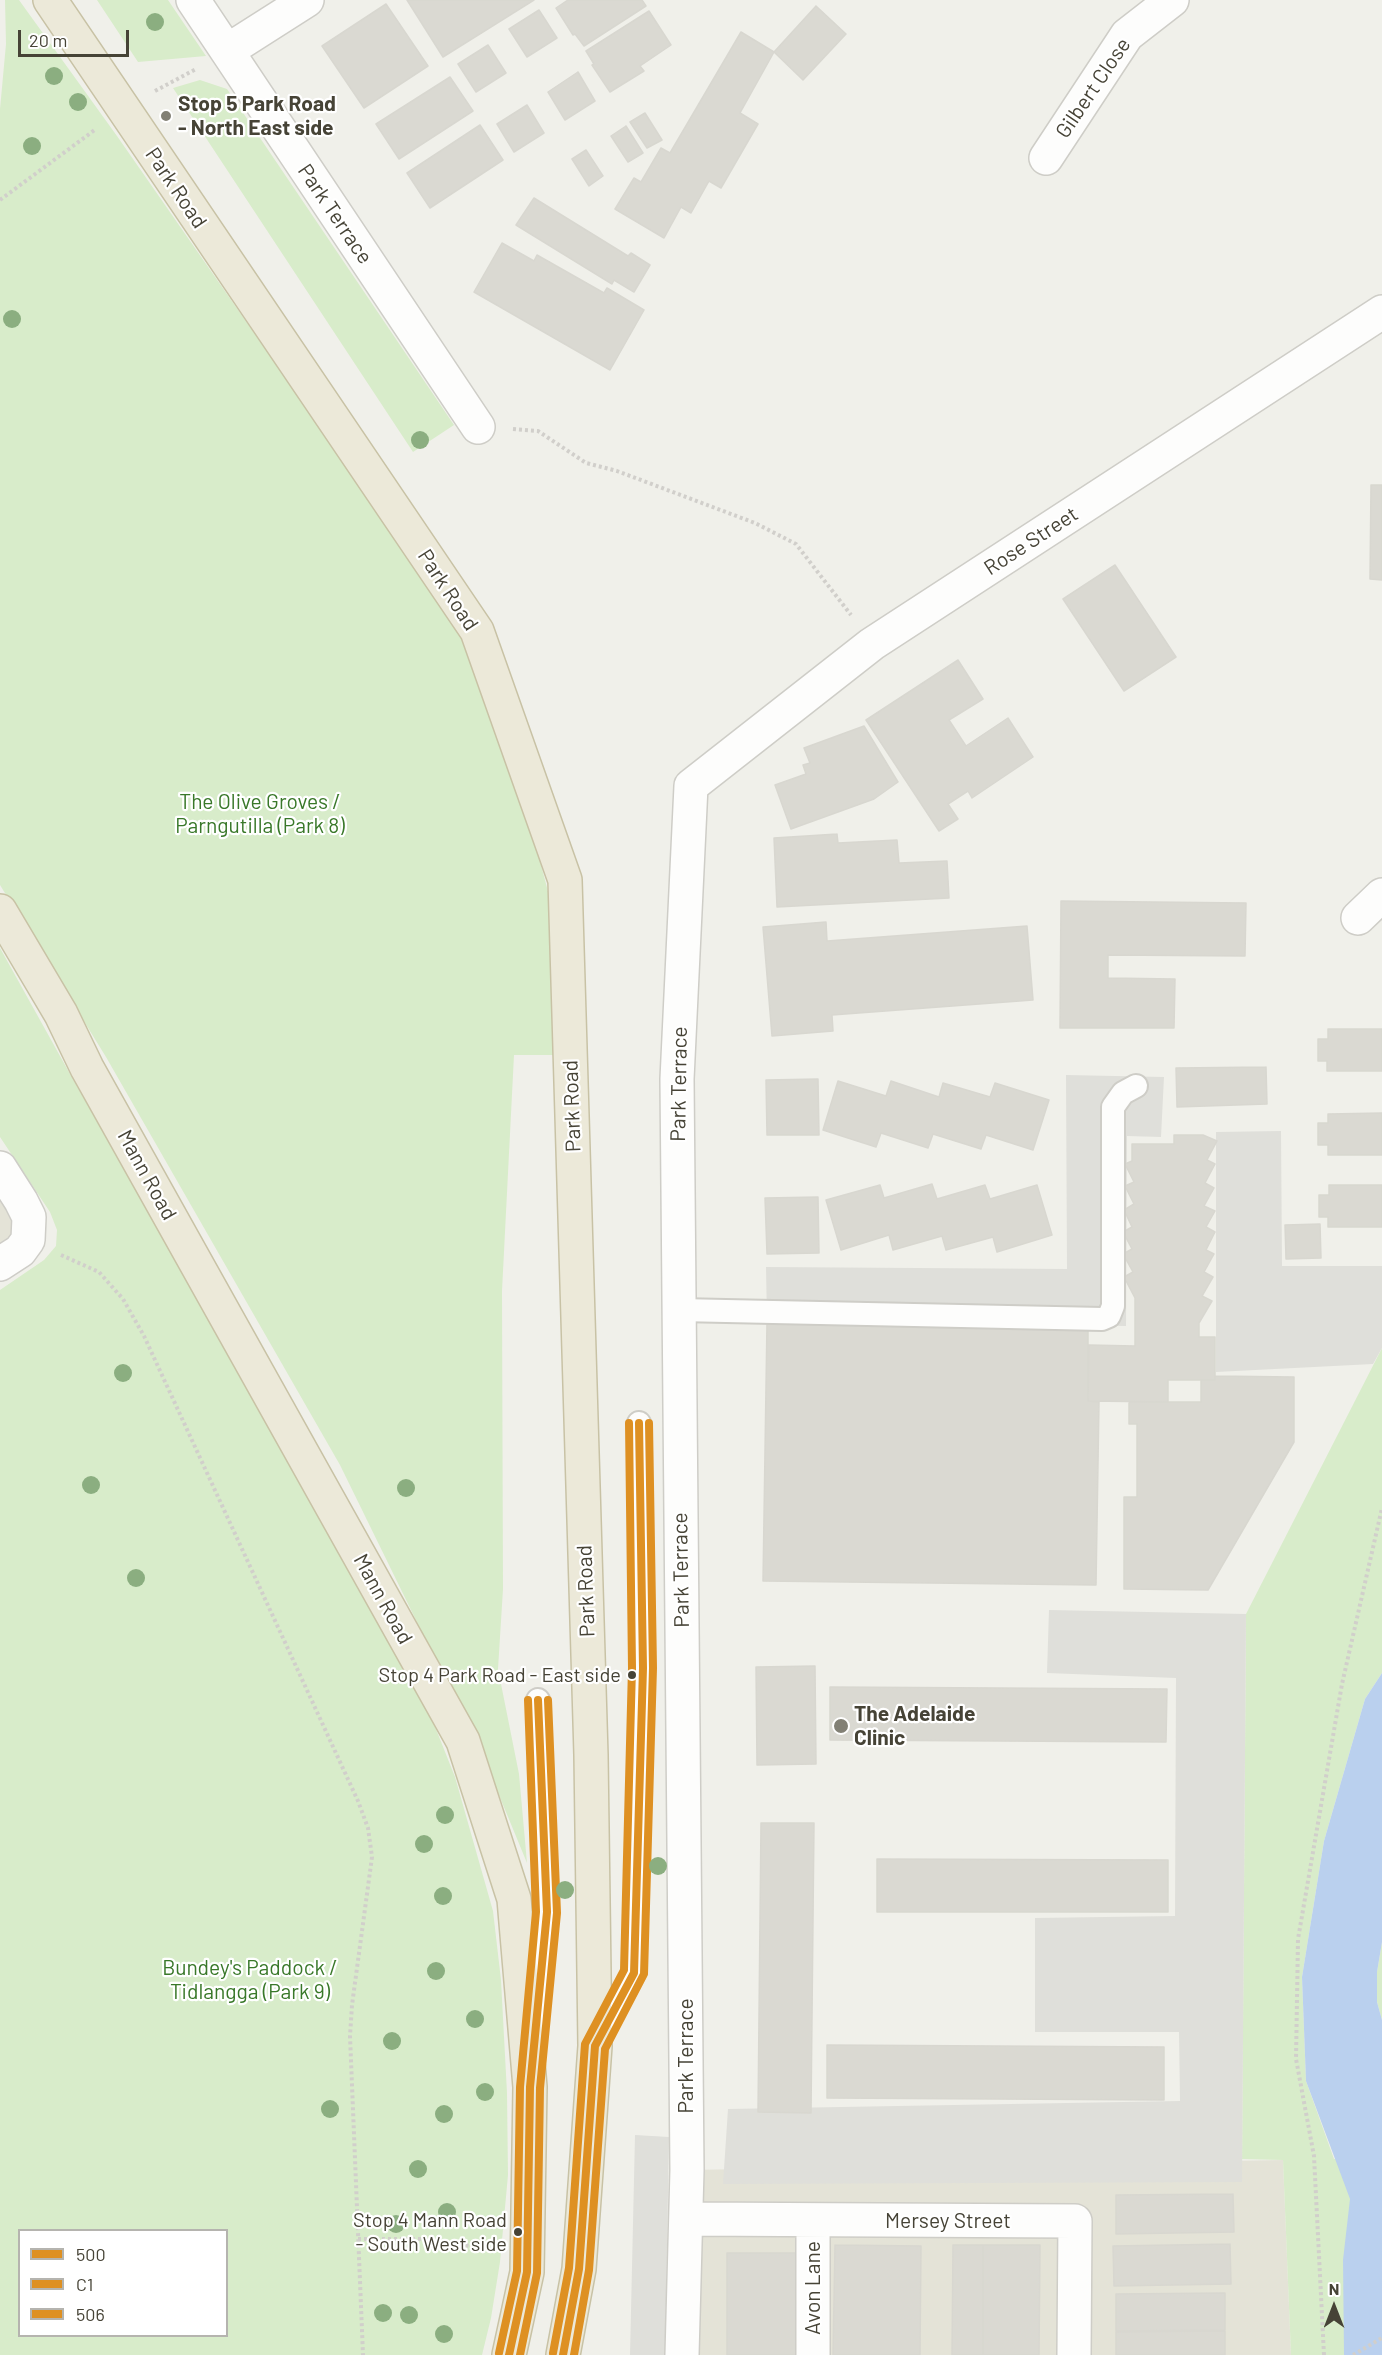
<!DOCTYPE html>
<html>
<head>
<meta charset="utf-8">
<style>
	body { margin:0 }
	#map { position:relative; width:1382px; height:2355px; overflow:hidden; background:#f0f0ea; font-family:Barlow,sans-serif }
	canvas { display:block }
	.legend { position:absolute; left:18px; top:2229px; width:210px; height:108px; box-sizing:border-box; background:#fff; border:2px solid #b5b4af; margin:0; padding:8px 10px; list-style:none; font-size:18px; color:#464336 }
	.legend li { display:flex; align-items:center; gap:12px; height:30px }
	.legend b { width:30px; border:2px solid #b5b4af }
	.north { position:absolute; left:1304px; top:2277px; width:60px; height:60px; -webkit-text-stroke:4px #fff; paint-order:stroke; rotate:0deg; font-size:16px; font-weight:700; line-height:24px; text-align:center; color:#464336 }
	.north::after { content:''; display:block; margin:auto; width:21px; height:27px; background:#464336; clip-path:polygon(50% 0,100% 100%,50% 72%,0 100%) }
	.scale { position:absolute; left:18px; top:30px; width:111px; height:27px; box-sizing:border-box; border:3px solid #464336; border-top:0; padding-left:8px; font-size:18px; line-height:21px; white-space:nowrap; color:#464336; -webkit-text-stroke:4px #fff; paint-order:stroke }
</style>
</head>
<body>
<div id="map">
<canvas width="1382" height="2355"></canvas>
<ul class="legend">
<li><b style="height:8px;background:#de9022"></b>500</li>
<li><b style="height:8px;background:#de9022"></b>C1</li>
<li><b style="height:8px;background:#de9022"></b>506</li>
</ul>
<div class="north">N</div>
<div class="scale">20 m</div>
</div>
<script>
const ctx = document.querySelector('canvas').getContext('2d');
ctx.lineJoin = 'round';
function paint(path, color) { ctx.fillStyle = color; ctx.fill(path, 'evenodd'); }
const poly = rows => new Path2D(rows.map(r => 'M' + r).join(''));
function trace(path, color, width, dash) { ctx.strokeStyle = color; ctx.lineWidth = width; ctx.lineCap = dash ? 'butt' : 'round'; ctx.setLineDash(dash || []); ctx.stroke(path); }
function drawText(font, color, halo, rows, align = 'center') {
  ctx.font = font + ' Barlow,sans-serif'; ctx.lineWidth = 4.5; ctx.setLineDash([]); ctx.textBaseline = 'middle'; ctx.strokeStyle = halo; ctx.fillStyle = color; for (const [text, x, y, turn = 0] of rows) {
    ctx.save(); ctx.translate(x, y); ctx.rotate((+turn || 0) * Math.PI / 180); ctx.textAlign = isNaN(turn) ? turn : align; if (halo) ctx.strokeText(text, 0, 0); ctx.fillText(text, 0, 0); ctx.restore();
  }
}
paint(poly([
	[0,1168,29,1217,0,1264],
	[1283,2160,1291,2355,682,2355,687,2170]
]), '#e4e3d7');
paint(poly([
	[5,0,19,0,117,136,467,639,508,739,551,903,561,1055,514,1055,502,1291,503,1589,498,1669,519,1774,527,1863,485,1761,340,1465,106,1057,0,885,0,109,6,44],
	[97,0,168,0,206,56,138,62],
	[200,80,227,89,454,425,413,452,173,88],
	[0,948,75,1083,275,1432,428,1709,455,1777,493,1911,501,1980,507,2093,508,2175,500,2262,491,2318,482,2355,0,2355,0,1290,44,1260,56,1246,57,1230,50,1212,0,1137],
	[20,2230,226,2230,226,2336,20,2336],
	[1382,1348,1382,1673,1365,1699,1324,1841,1302,1977,1306,2081,1334,2159,1382,2158,1382,2355,1291,2355,1283,2160,1242,2159,1246,1614],
	[1382,1942,1382,2020,1377,2002,1377,1972]
]), '#d8ecca');
paint(poly([
	[1066,1075,1164,1077,1161,1137,1127,1136,1126,1326,767,1322,766,1267,1067,1269],
	[1281,1131,1282,1266,1382,1266,1382,1348,1373,1364,1216,1372,1216,1132],
	[1049,1610,1246,1614,1242,2182,723,2184,728,2109,1180,2101,1179,2032,1035,2032,1035,1918,1175,1916,1176,1678,1047,1673],
	[635,2135,669,2137,665,2355,630,2355]
]), '#dfdfda');
paint(poly([
	[1382,1673,1382,1942,1377,1972,1377,2002,1382,2020,1382,2355,1344,2355,1343,2260,1350,2199,1306,2081,1302,1977,1324,1841,1365,1699]
]), '#bad0ee');
const building = poly([
	[407,0,534,0,443,57,407,0],
	[568,0,642,0,646,6,584,46,575,34,573,35,556,8,568,0],
	[386,4,428,66,364,108,322,46,386,4],
	[816,6,846,34,803,80,774,52,816,6],
	[539,10,557,38,527,57,509,29,539,10],
	[649,11,671,45,640,66,644,71,610,92,592,65,594,64,586,51,649,11],
	[741,32,774,52,740,113,758,124,721,188,709,181,691,213,681,207,664,238,615,209,634,178,641,182,661,148,670,153,741,32],
	[488,45,506,73,476,92,458,64,488,45],
	[578,72,595,101,565,120,548,92,578,72],
	[450,77,473,111,399,159,376,124,450,77],
	[527,105,544,133,514,152,497,124,527,105],
	[645,113,662,140,647,148,630,122,645,113],
	[480,125,503,160,430,208,407,173,480,125],
	[626,126,643,153,628,162,611,136,626,126],
	[586,150,603,176,589,186,572,159,586,150],
	[534,198,628,256,631,253,650,265,634,292,614,280,612,284,516,225,534,198],
	[502,243,534,261,537,255,604,293,607,288,644,310,610,370,474,292,502,243],
	[1371,485,1382,485,1382,580,1370,579,1371,485],
	[1115,565,1176,657,1124,691,1063,599,1115,565],
	[958,660,983,699,949,720,966,746,1008,718,1033,757,972,798,968,791,948,804,958,819,939,831,866,720,958,660],
	[864,726,898,782,874,799,791,829,775,785,806,774,803,765,810,763,804,748,864,726],
	[837,834,838,843,897,840,899,863,947,861,949,898,777,907,774,838,837,834],
	[1061,901,1246,903,1245,956,1108,955,1108,978,1175,979,1174,1028,1060,1028,1061,901],
	[826,922,827,941,1027,926,1033,1000,832,1015,833,1031,772,1036,763,927,826,922],
	[1328,1029,1382,1029,1382,1071,1327,1071,1327,1061,1318,1061,1318,1039,1328,1039,1328,1029],
	[1266,1067,1267,1104,1177,1107,1176,1068,1266,1067],
	[818,1079,819,1135,767,1135,766,1080,818,1079],
	[838,1081,886,1096,891,1081,939,1097,943,1083,990,1097,995,1083,1049,1100,1033,1150,986,1135,981,1149,933,1134,928,1148,881,1133,876,1147,823,1130,838,1081],
	[1382,1113,1382,1155,1328,1155,1328,1145,1318,1145,1318,1123,1328,1123,1328,1114,1382,1113],
	[1174,1135,1203,1135,1217,1141,1207,1160,1215,1164,1205,1183,1214,1188,1204,1206,1215,1211,1206,1227,1215,1232,1206,1250,1214,1254,1204,1272,1213,1277,1202,1296,1212,1301,1199,1323,1199,1337,1215,1337,1215,1380,1168,1380,1168,1402,1088,1401,1089,1345,1135,1346,1135,1298,1124,1277,1133,1272,1123,1254,1132,1249,1123,1232,1132,1227,1124,1210,1134,1204,1125,1186,1134,1182,1125,1164,1132,1161,1132,1144,1174,1144,1174,1135],
	[932,1184,937,1199,985,1185,990,1199,1037,1185,1052,1235,997,1252,993,1237,946,1250,942,1236,893,1250,889,1235,841,1250,826,1200,880,1185,884,1198,932,1184],
	[1329,1185,1382,1185,1382,1227,1328,1227,1328,1217,1319,1217,1319,1195,1329,1195,1329,1185],
	[818,1197,819,1253,767,1254,765,1198,818,1197],
	[1320,1224,1321,1258,1286,1259,1285,1225,1320,1224],
	[767,1322,1088,1326,1088,1401,1099,1402,1096,1585,763,1581,767,1322],
	[1215,1376,1294,1377,1294,1442,1208,1590,1124,1589,1124,1497,1137,1497,1137,1424,1129,1424,1129,1402,1201,1402,1201,1380,1215,1380,1215,1376],
	[815,1666,816,1764,757,1765,756,1667,815,1666],
	[830,1687,1167,1689,1166,1742,830,1740,830,1687],
	[761,1823,814,1823,811,2113,758,2112,761,1823],
	[877,1859,1168,1860,1168,1912,877,1912,877,1859],
	[827,2045,1164,2047,1164,2100,827,2098,827,2045],
	[1233,2194,1234,2232,1116,2234,1116,2195,1233,2194],
	[1230,2244,1231,2284,1114,2286,1113,2246,1230,2244],
	[835,2245,921,2246,920,2355,833,2355,835,2245],
	[953,2245,983,2245,983,2355,952,2355,953,2245],
	[983,2245,1040,2245,1039,2355,983,2355,983,2245],
	[727,2253,796,2253,796,2355,727,2355,727,2253],
	[1225,2293,1225,2330,1116,2331,1116,2294,1225,2293],
	[1225,2331,1225,2355,1116,2355,1116,2332,1225,2331]
]);
paint(building, '#dad9d2');
trace(building, '#d8d7d0', 1.5);
const lane = poly([
	[679,1310,1102,1319,1109,1316,1113,1306,1113,1107,1123,1093,1136,1086],
	[536,2025,547,1912,538,1700],
	[597,2042,634,1973,643,1668,639,1423]
]);
const street = poly([
	[193,0,478,427],
	[227,51,307,0],
	[1046,158,1127,35,1172,0],
	[1358,918,1382,895],
	[0,1168,21,1201,29,1217,28,1240,20,1251,0,1264],
	[687,2219,1075,2221,1074,2355],
	[682,2355,687,2170,677,1079,691,786,872,644,1382,312],
	[813,2355,813,2220]
]);
const highway = poly([
	[50,0,477,631,565,880,591,1755,595,2046,579,2269,563,2355],
	[0,911,61,1014,87,1068,463,1741,514,1899,530,2087,527,2272,509,2355]
]);
trace(lane, '#cecdc7', 26);
trace(street, '#cecdc7', 36);
trace(highway, '#c8c2a5', 36);
trace(poly([
	[155,91,196,69],
	[0,200,96,129],
	[513,429,538,431,586,463,617,471,755,523,796,544,851,615],
	[61,1255,99,1272,123,1299,144,1336,358,1801,368,1828,372,1857,352,2005,350,2036,363,2355],
	[358,2239,421,2239,492,2249],
	[1324,2355,1314,2156,1296,2059,1298,1939,1342,1684,1382,1508],
	[1353,2355,1382,2338]
]), '#d1cfcb', 4, [3, 3]);
trace(lane, '#fdfdfc', 22);
trace(street, '#fdfdfc', 33);
trace(highway, '#ece9d9', 33);
trace(poly([
	[509,2355,527,2272,530,2087,547,1912,538,1700],
	[563,2355,579,2269,595,2046,634,1973,643,1668,639,1423]
]), '#de9022', 8);
trace(poly([
	[520,2355,537,2273,540,2088,557,1913,548,1700],
	[574,2355,589,2270,605,2049,644,1974,653,1668,649,1423]
]), '#de9022', 8);
trace(poly([
	[499,2353,517,2271,520,2087,536,1912,528,1700],
	[553,2353,569,2268,585,2044,624,1970,632,1668,629,1423]
]), '#de9022', 8);
ctx.fillStyle = '#8bae80';
for (const [x, y] of [
	[155,22],
	[54,76],
	[78,102],
	[32,146],
	[12,319],
	[420,440],
	[123,1373],
	[91,1485],
	[406,1488],
	[136,1578],
	[445,1815],
	[424,1844],
	[658,1866],
	[565,1890],
	[443,1896],
	[436,1971],
	[475,2019],
	[392,2041],
	[485,2092],
	[330,2109],
	[444,2114],
	[418,2169],
	[447,2212],
	[396,2224],
	[383,2313],
	[409,2315],
	[444,2334]
]) { ctx.beginPath(); ctx.arc(x, y, 9, 0, 2 * Math.PI); ctx.fill(); }
for (const [x, y, r, color] of [
	[166,116,6,"#828075"],
	[632,1675,5,"#464336"],
	[841,1726,8,"#828075"],
	[518,2232,5,"#464336"]
]) { const dot = new Path2D(); dot.arc(x, y, r, 0, 2 * Math.PI); ctx.fillStyle = color; ctx.fill(dot); trace(dot, '#fff', 2); }
drawText('20px', '#464336', '#fff', [
	["Stop 4 Park Road - East side",621,1675],
	["Stop 4 Mann Road",507,2220],
	["- South West side",507,2244]
], 'right');
drawText('21px', '#464336', '#fff', [
	["Gilbert Close",1093,88,-56],
	["Park Road",176,188,56],
	["Park Terrace",335,214,56],
	["Rose Street",1031,541,-33],
	["Park Road",448,590,57],
	["Park Terrace",679,1084,-89],
	["Park Road",572,1106,-92],
	["Mann Road",147,1175,61],
	["Park Terrace",681,1570,-91],
	["Park Road",586,1591,-92],
	["Mann Road",383,1599,61],
	["Park Terrace",686,2056,-90],
	["Mersey Street",948,2221],
	["Avon Lane",813,2288,-90]
]);
drawText('bold 21px', '#464336', '#fff', [
	["Stop 5 Park Road",178,104],
	["- North East side",178,128],
	["The Adelaide",854,1714],
	["Clinic",854,1738]
], 'left');
drawText('21px', '#397829', '#fff', [
	["The Olive Groves /",260,802],
	["Parngutilla (Park 8)",260,826],
	["Bundey's Paddock /",250,1968],
	["Tidlangga (Park 9)",250,1992]
]);
</script>
</body>
</html>
